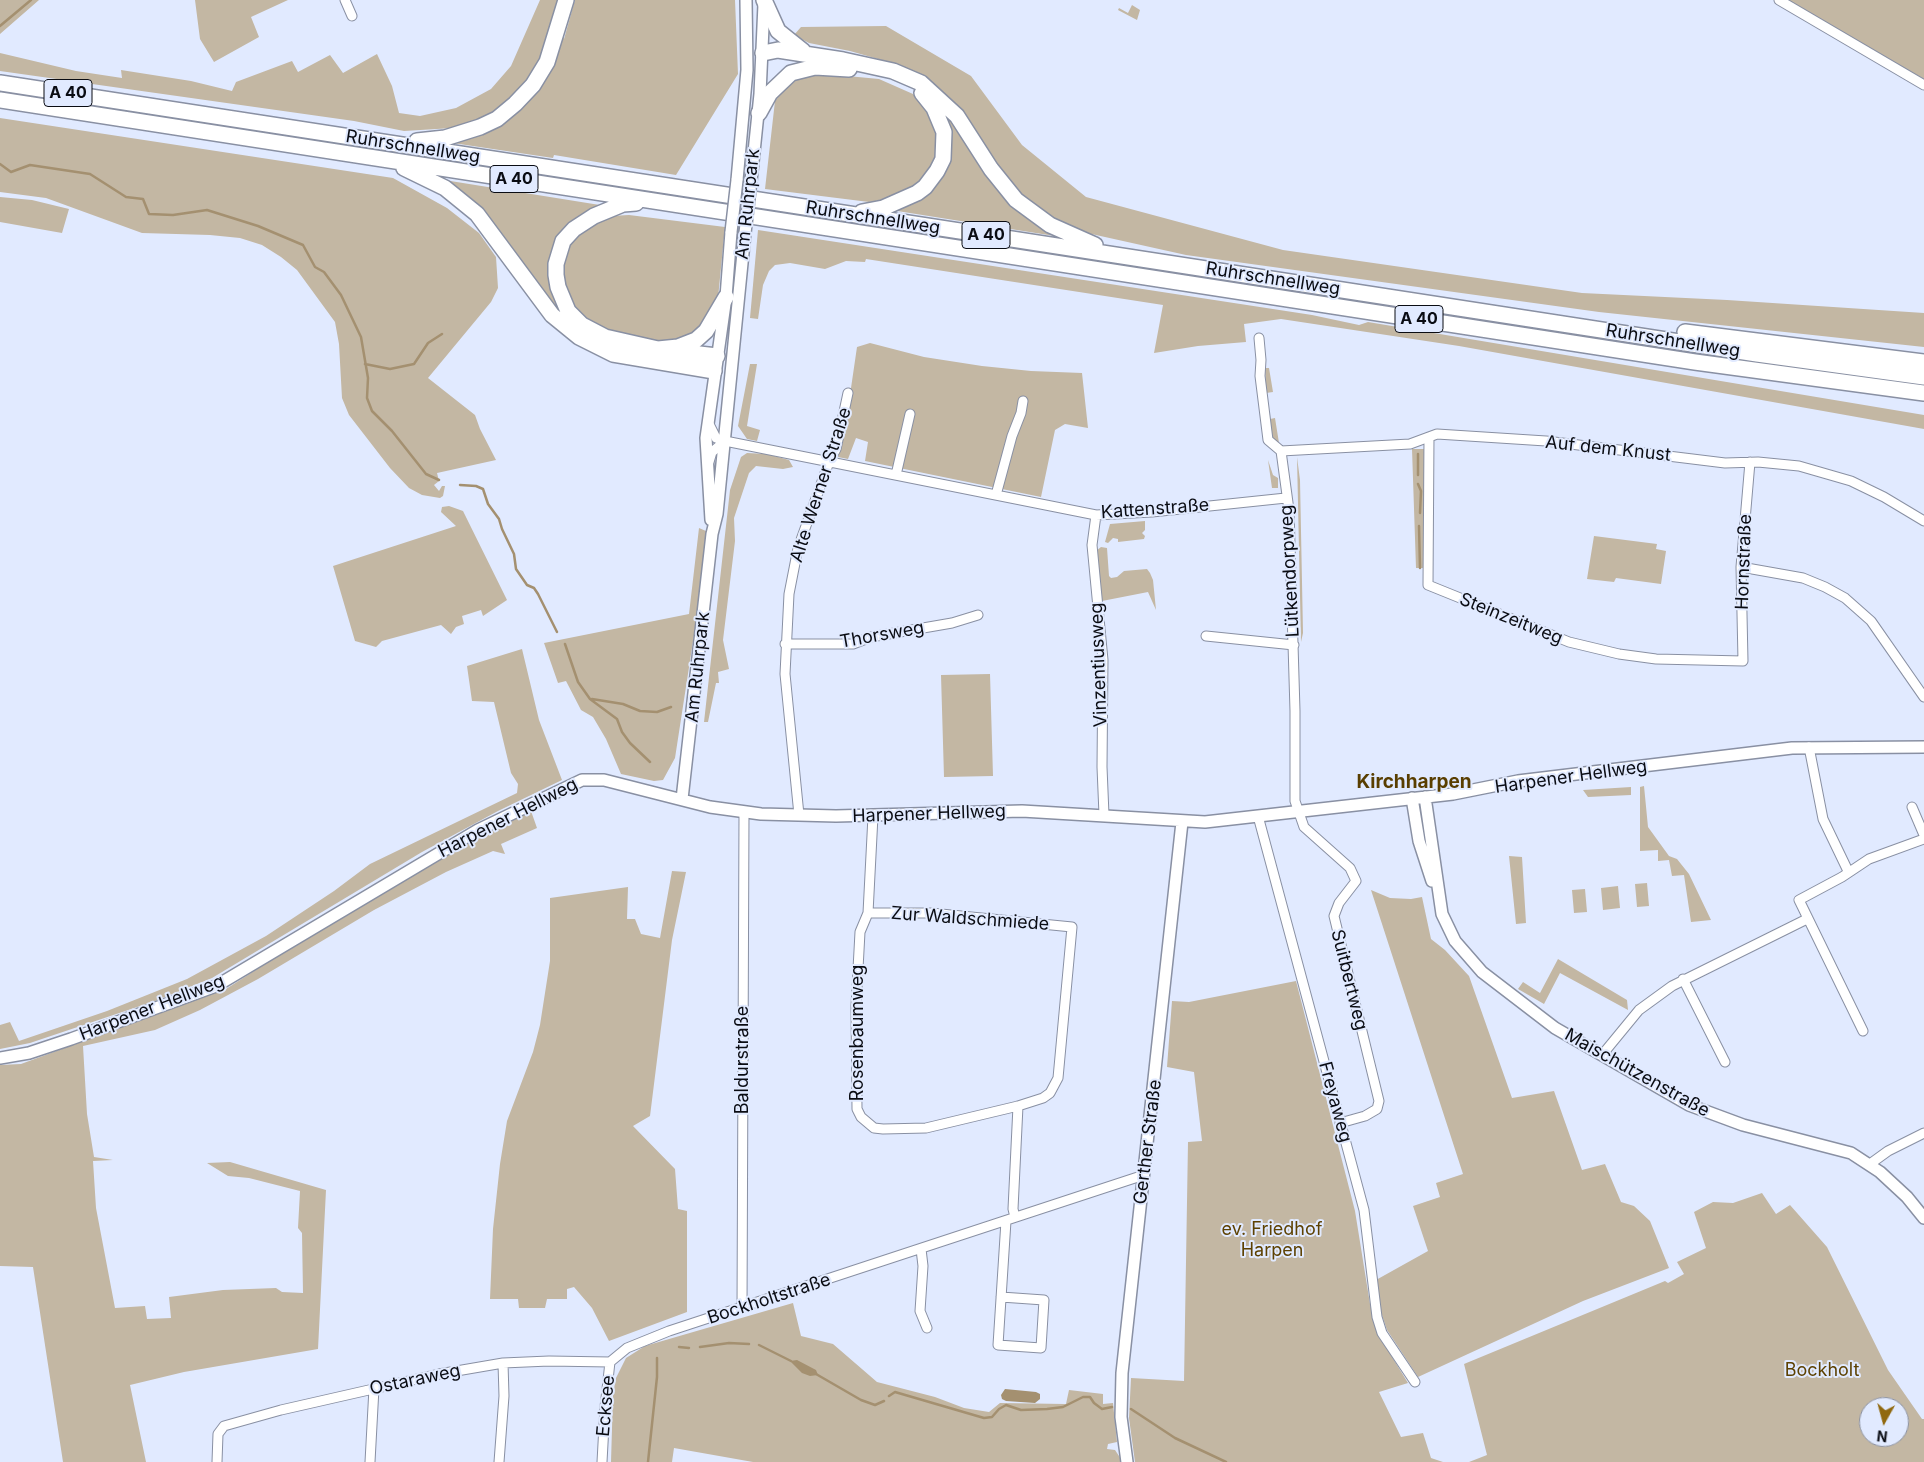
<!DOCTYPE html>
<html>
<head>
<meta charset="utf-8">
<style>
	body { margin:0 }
	#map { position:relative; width:1924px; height:1462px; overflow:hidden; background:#e1eaff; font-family:Inter,sans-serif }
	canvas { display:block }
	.north { position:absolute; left:1859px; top:1397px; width:50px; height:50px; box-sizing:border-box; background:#e1eaff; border:1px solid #8b91a1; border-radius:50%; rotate:187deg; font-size:14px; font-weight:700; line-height:20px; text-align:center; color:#0a0c13 }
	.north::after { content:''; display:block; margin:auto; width:18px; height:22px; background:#90680e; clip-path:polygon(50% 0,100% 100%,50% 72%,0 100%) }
</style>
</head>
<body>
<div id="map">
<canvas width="1924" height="1462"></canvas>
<div class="north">N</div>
</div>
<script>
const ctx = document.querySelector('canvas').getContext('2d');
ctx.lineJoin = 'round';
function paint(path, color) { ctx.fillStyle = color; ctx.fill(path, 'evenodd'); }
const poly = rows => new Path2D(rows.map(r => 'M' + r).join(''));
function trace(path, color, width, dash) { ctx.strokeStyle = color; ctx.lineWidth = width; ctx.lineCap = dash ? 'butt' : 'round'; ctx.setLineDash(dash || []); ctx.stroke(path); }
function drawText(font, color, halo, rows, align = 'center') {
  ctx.font = font + ' Inter,sans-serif'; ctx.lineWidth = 4; ctx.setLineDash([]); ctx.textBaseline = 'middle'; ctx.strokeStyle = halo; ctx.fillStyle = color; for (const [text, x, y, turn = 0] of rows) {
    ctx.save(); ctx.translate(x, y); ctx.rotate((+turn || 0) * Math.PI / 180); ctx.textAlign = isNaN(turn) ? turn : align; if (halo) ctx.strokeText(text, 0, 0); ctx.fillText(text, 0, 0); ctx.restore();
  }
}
paint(poly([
	[0,0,39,0,0,34],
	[195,0,288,0,251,17,259,37,214,62,200,39],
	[540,0,559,0,542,58,531,75,515,95,498,109,478,120,453,128,404,131,354,121,0,71,0,53,76,71,122,78,121,70,191,81,232,91,236,82,292,61,298,72,330,55,343,73,377,54,392,86,399,113,420,116,456,108,491,89,511,66],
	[575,0,735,0,738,74,676,175,554,155,553,158,446,142,495,125,562,32,564,39],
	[1788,0,1924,0,1924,79,1832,27],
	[1132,5,1140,10,1137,20,1118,10,1119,8,1128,13],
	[886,26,971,76,1022,145,1086,197,1283,250,1582,293,1727,300,1924,313,1924,347,1599,312,1186,255,1087,233,1041,213,1014,187,946,95,923,77,899,65,850,51,809,43,794,35,801,27],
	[805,72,879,79,913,94,926,106,939,133,937,159,923,182,888,199,869,202,765,189,775,101,786,87],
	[940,105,967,140,1061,237,891,210,938,181],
	[0,118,393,178,447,208,479,233,496,257,498,288,491,302,428,378,475,415,480,429,496,460,437,473,439,481,434,485,439,491,442,486,445,486,443,496,440,498,422,495,409,488,390,468,349,415,342,398,339,344,335,322,297,270,281,257,262,245,240,238,210,235,142,233,46,198,0,192],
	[438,179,606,206,562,237,564,319],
	[0,197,32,200,69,209,62,233,0,222],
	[629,215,725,227,718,298,697,333,671,343,620,337,591,324,567,299,562,275,566,251,571,242,578,234,598,220,611,216],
	[758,230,1312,315,1359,325,1368,322,1924,415,1924,429,1459,346,1281,319,1244,324,1246,342,1198,346,1154,353,1163,305,866,259,865,262,846,261,825,269,790,263,775,265,769,271,763,285,758,319,750,318],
	[870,343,924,357,982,366,1031,371,1082,373,1088,428,1065,424,1055,430,1041,497,865,461,868,442,856,438,848,459,838,457,848,388,851,388,857,347],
	[750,364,757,364,747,426,760,430,757,441,747,439,738,426],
	[1265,368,1269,368,1273,392,1266,393],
	[1275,418,1279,443,1273,440,1270,419],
	[1412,449,1427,449,1424,568,1416,568],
	[747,453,767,454,789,460,793,467,783,469,756,466,749,473,734,518,735,541,723,640,729,669,718,672,719,683,716,683,708,722,704,722,730,490,741,457],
	[1297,457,1300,480,1303,633,1301,642],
	[1268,460,1273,475,1278,478,1278,488,1272,488],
	[449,506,463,511,507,600,483,616,481,610,462,616,464,624,456,627,451,634,441,625,382,641,376,647,355,641,333,566,456,526,441,512,442,507],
	[1145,521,1145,530,1142,533,1145,536,1144,539,1118,542,1118,539,1113,538,1108,543,1105,542,1110,524],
	[699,528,706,531,696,622,675,758,663,780,654,781,621,774,606,739,593,717,581,710,566,681,558,683,544,643,689,614],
	[1594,536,1657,544,1656,549,1666,551,1661,584,1616,578,1614,582,1587,579],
	[1101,547,1107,548,1109,576,1111,578,1117,577,1124,571,1147,569,1150,573,1153,580,1156,610,1148,592,1102,601,1096,551],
	[522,649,539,720,562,780,498,811,422,852,212,978,155,1001,30,1043,0,1049,0,1025,10,1022,19,1041,107,1011,187,979,266,936,334,891,370,864,517,793,518,784,511,773,494,702,472,701,467,666],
	[990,674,993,776,944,777,941,675],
	[1644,786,1648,827,1669,856,1677,859,1689,874,1711,920,1691,922,1684,875,1672,876,1669,860,1658,861,1658,850,1640,851,1640,787],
	[1631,787,1631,795,1588,797,1583,790],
	[531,811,537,828,501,844,505,854,493,851,446,872,374,910,258,979,200,1010,155,1030,83,1046,87,1114,94,1157,113,1160,93,1161,96,1208,115,1308,145,1306,147,1319,171,1318,169,1297,223,1290,276,1288,282,1292,303,1293,302,1233,298,1228,300,1191,249,1178,228,1176,207,1163,230,1162,326,1190,318,1349,184,1372,130,1385,146,1462,63,1462,33,1267,0,1266,0,1065,21,1064,226,989,337,918,458,846],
	[1509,856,1522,857,1526,923,1516,924],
	[672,871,686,872,672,940,650,1116,633,1126,675,1169,678,1209,687,1211,687,1312,609,1341,592,1308,574,1287,567,1289,567,1299,547,1299,545,1308,519,1308,518,1299,490,1299,493,1229,500,1164,507,1121,533,1052,540,1025,550,961,550,898,628,887,627,919,635,919,641,934,660,938],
	[1647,883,1649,906,1637,907,1635,884],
	[1618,886,1620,908,1603,910,1601,888],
	[1585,889,1587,912,1574,913,1572,890],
	[1371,890,1390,898,1411,899,1422,897,1431,939,1445,950,1469,976,1512,1098,1554,1091,1582,1170,1605,1164,1621,1202,1634,1206,1650,1221,1669,1268,1583,1301,1418,1377,1387,1330,1378,1303,1376,1280,1428,1251,1413,1206,1440,1197,1436,1183,1463,1174],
	[1558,959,1627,1000,1628,1010,1560,973,1544,1004,1518,989,1523,982,1540,993],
	[1296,981,1355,1211,1370,1304,1378,1334,1408,1383,1379,1392,1401,1437,1423,1433,1431,1458,1443,1462,1135,1462,1129,1418,1131,1378,1184,1381,1188,1142,1202,1141,1194,1072,1167,1067,1172,1001,1189,1002],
	[1762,1193,1776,1214,1790,1205,1827,1247,1888,1370,1922,1419,1924,1419,1924,1462,1469,1462,1487,1455,1464,1364,1665,1281,1668,1283,1684,1274,1677,1262,1706,1248,1694,1212,1713,1202,1733,1203],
	[1869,1407,1899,1407,1899,1437,1869,1437],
	[793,1303,801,1336,833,1344,877,1382,935,1397,964,1408,989,1412,1000,1403,1066,1404,1069,1390,1103,1394,1103,1404,1113,1403,1117,1442,1108,1444,1107,1449,1115,1450,1123,1462,753,1462,674,1448,672,1462,611,1462,613,1394,616,1378,626,1358,645,1346]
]), '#c3b7a3');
paint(poly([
	[797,1360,816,1370,818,1375,810,1376,802,1373,790,1361],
	[1005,1389,1036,1392,1040,1394,1040,1399,1035,1403,1006,1401,1002,1399,1001,1395]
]), '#a49070');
trace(poly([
	[0,26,31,0],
	[0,164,11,172,30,165,90,174,126,197,143,199,149,214,173,215,207,210,258,226,303,245,315,267,324,272,341,295,361,337,368,378,367,398,372,411,392,431,426,474,439,480],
	[365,364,390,369,414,364,428,343,442,334],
	[1418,454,1418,475],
	[1418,484,1421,491,1420,513],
	[460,485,476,486,483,489,488,504,499,519,502,529,514,554,516,569,527,585,534,588,538,594,557,632],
	[1419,526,1420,568],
	[565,644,578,682,590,699,617,719,622,732,630,743,650,762],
	[592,699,623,704,640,711,657,712,671,707],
	[759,1345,791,1361],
	[679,1347,689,1348],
	[700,1347,729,1343,749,1344],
	[816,1374,861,1400,875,1405,884,1401],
	[889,1396,895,1392,984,1418,992,1417,999,1409,1006,1405,1021,1410,1047,1409,1063,1407,1083,1397,1090,1397,1094,1403,1102,1409,1112,1407],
	[1131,1409,1175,1438,1226,1462],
	[648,1462,657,1377,657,1358]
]), '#a49070', 2.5);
const street = poly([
	[345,0,352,16],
	[1779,0,1924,85],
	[1259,338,1261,360,1260,376,1268,440,1281,451,1289,510,1295,711,1295,801,1304,827,1350,868,1356,881,1339,903,1334,916,1379,1101,1377,1109,1365,1116,1340,1123],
	[708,422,716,438,725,441,1096,515,1152,512,1286,498],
	[1429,437,1428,585,1569,642,1619,654,1656,659,1743,661,1741,567,1750,462],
	[1281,451,1410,444,1437,434,1546,441,1725,463,1758,462,1799,466,1851,481,1884,497,1924,521],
	[709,462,712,452,725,441],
	[896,475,910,414],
	[996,495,1012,436,1021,413,1023,401],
	[1096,515,1092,545,1103,660,1102,767,1104,815],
	[1741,567,1803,578,1825,587,1845,598,1871,621,1924,697],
	[1206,636,1294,645],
	[785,644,853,644,871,637,952,623,978,615],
	[1809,747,1823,819,1848,871],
	[1912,807,1924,835],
	[799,815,785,674,789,594,798,548,829,462,836,449,848,393],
	[1258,816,1364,1210,1377,1317,1382,1333,1415,1382],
	[868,913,931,913,1072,927,1058,1078,1050,1093,1043,1098,1018,1106,926,1128,883,1129,874,1128,861,1117,857,1109,856,1006,860,932,868,913,873,816],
	[1683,979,1725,1062],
	[1863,1031,1799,900,1842,877,1869,859,1924,839],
	[1602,1055,1639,1010,1672,986,1807,919],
	[1870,1164,1888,1151,1924,1133],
	[1015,1217,1013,1209,1018,1106],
	[921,1249,923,1266,920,1311,927,1328],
	[1001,1297,1044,1300,1041,1348,998,1345,1006,1221],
	[742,1308,744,813],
	[217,1462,218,1434,224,1426,281,1410,439,1374,503,1363,549,1361,610,1362],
	[370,1462,374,1388],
	[499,1462,504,1396,503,1363],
	[602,1462,605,1407,610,1362,627,1348,669,1331,1144,1175]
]);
const secondary = poly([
	[737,180,747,70,746,0],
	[751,181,760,94,764,4],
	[711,520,706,438,726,297,731,232],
	[1425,797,1442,914,1455,941,1482,972,1555,1028,1689,1105,1743,1125,1851,1153,1880,1172,1907,1197,1924,1218],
	[1412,798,1419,841,1432,881],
	[682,799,712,534,717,514,745,233],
	[0,1058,29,1053,71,1039,216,986,478,830,582,780,604,780,710,807,761,814,836,816,1022,811,1205,822,1453,794,1518,781,1792,748,1924,747],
	[1127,1462,1121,1417,1122,1373,1182,822]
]);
const highway = poly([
	[764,0,778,31,803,51],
	[763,53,778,50,843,60,893,71,921,83,957,116,991,169,1016,200,1050,225,1095,245],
	[0,83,1757,354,1924,377],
	[0,100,1695,362,1924,393],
	[759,113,770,93,791,73,815,67,849,69],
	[417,141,445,138,480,127,497,119,515,104,533,85,547,62,566,0],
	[404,168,445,188,477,214,552,315,579,337,613,354,714,371],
	[636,203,623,204,594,216,574,229,563,241,556,264,556,275,558,287,568,311,582,325,605,337,658,349,678,347,696,340,706,331,726,297],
	[862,212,883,208,917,193,925,187,937,171,943,159,944,132,934,108,922,93],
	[1685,332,1924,362],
	[673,351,717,356]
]);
trace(street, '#8990a3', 11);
trace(secondary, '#8990a3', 14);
trace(highway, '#8990a3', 18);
trace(street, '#fff', 9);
trace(secondary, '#fff', 11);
trace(highway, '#fff', 15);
const secondaryBridge = poly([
	[731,232,737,180],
	[745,233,751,181]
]);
trace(secondaryBridge, '#8990a3', 14, []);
trace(secondaryBridge, '#fff', 11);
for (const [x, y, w] of [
	[68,93,48],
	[514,179,48],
	[986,235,48],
	[1419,319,48]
]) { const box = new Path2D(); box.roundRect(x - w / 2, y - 13.5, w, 27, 4); ctx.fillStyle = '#e1eaff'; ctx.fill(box); trace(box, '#0a0c13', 1); }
drawText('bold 16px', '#0a0c13', null, [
	["A 40",68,93],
	["A 40",514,179],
	["A 40",986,235],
	["A 40",1419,319]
]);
drawText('18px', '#0a0c13', '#e1eaff', [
	["Ruhrschnellweg",413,147,9],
	["Am Ruhrpark",748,204,-84],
	["Ruhrschnellweg",873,218,9],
	["Ruhrschnellweg",1273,279,9],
	["Ruhrschnellweg",1673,341,9],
	["Auf dem Knust",1608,449,6],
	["Alte Werner Straße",821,485,-72],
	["Kattenstraße",1155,509,-4],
	["Hornstraße",1744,562,-88],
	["Lütkendorpweg",1290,571,-93],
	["Steinzeitweg",1511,619,22],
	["Thorsweg",882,635,-10],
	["Vinzentiusweg",1099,665,-92],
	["Am Ruhrpark",698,667,-84],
	["Harpener Hellweg",1571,777,-8],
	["Harpener Hellweg",929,814,-2],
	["Harpener Hellweg",508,818,-27],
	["Zur Waldschmiede",970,919,4],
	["Suitbertweg",1349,980,76],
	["Harpener Hellweg",152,1008,-21],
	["Rosenbaumweg",858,1033,-90],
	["Baldurstraße",743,1060,-90],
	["Maischützenstraße",1637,1073,29],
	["Freyaweg",1335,1102,75],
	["Gerther Straße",1148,1142,-83],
	["Bockholtstraße",769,1299,-18],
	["Ostaraweg",415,1380,-12],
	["Ecksee",606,1406,-85]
]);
drawText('18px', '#5d4102', '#e1eaff', [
	["ev. Friedhof",1272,1230],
	["Harpen",1272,1251],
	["Bockholt",1822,1371]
]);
drawText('bold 19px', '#593e00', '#e1eaff', [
	["Kirchharpen",1414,782]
]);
</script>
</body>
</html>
